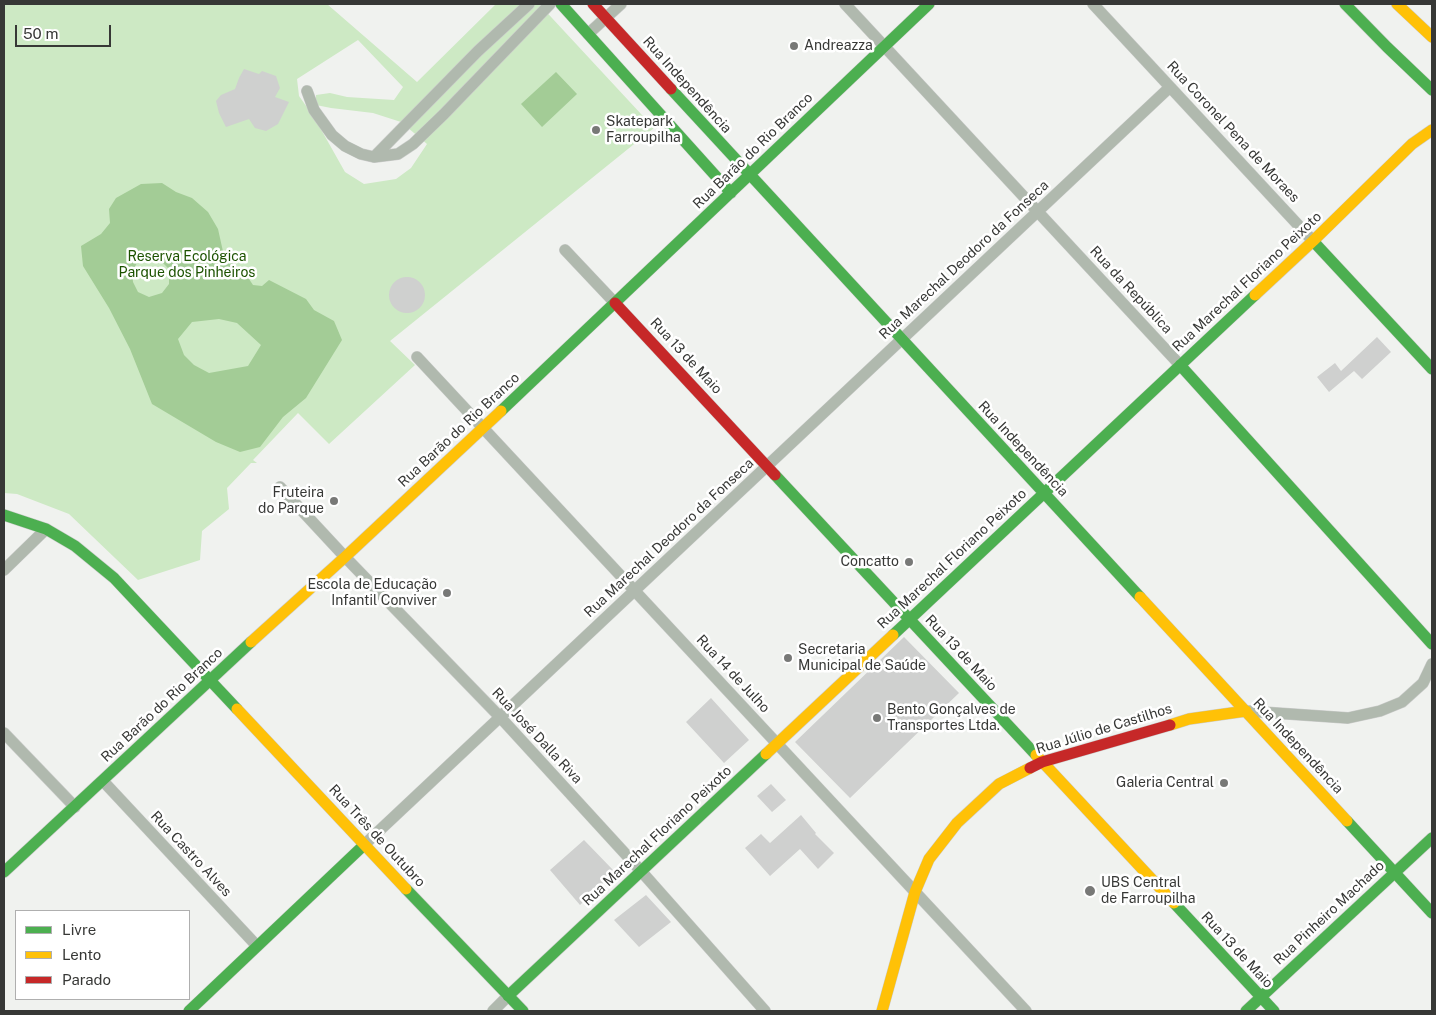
<!DOCTYPE html>
<html>
<head>
<meta charset="utf-8">
<style>
	body { margin:0 }
	#map { position:relative; width:1436px; height:1015px; overflow:hidden; background:#f0f2ef; font-family:"Public Sans",sans-serif }
	canvas { display:block }
	.frame { position:absolute; inset:0; border:5px solid #373836; pointer-events:none }
	.legend { position:absolute; left:15px; top:910px; width:175px; height:90px; box-sizing:border-box; background:#fff; border:1px solid #afafaf; margin:0; padding:6px 9px; list-style:none; font-size:15px; color:#373836 }
	.legend li { display:flex; align-items:center; gap:10px; height:25px }
	.legend b { width:25px; border:1px solid #afafaf }
	.scale { position:absolute; left:15px; top:25px; width:96px; height:22px; box-sizing:border-box; border:2px solid #373836; border-top:0; padding-left:6px; font-size:15px; line-height:18px; white-space:nowrap; color:#373836; -webkit-text-stroke:4px #fff; paint-order:stroke }
</style>
</head>
<body>
<div id="map">
<canvas width="1436" height="1015"></canvas>
<div class="frame"></div>
<ul class="legend">
<li><b style="height:6px;background:#4caf50"></b>Livre</li>
<li><b style="height:6px;background:#ffc107"></b>Lento</li>
<li><b style="height:6px;background:#c62828"></b>Parado</li>
</ul>
<div class="scale">50 m</div>
</div>
<script>
const ctx = document.querySelector('canvas').getContext('2d');
ctx.lineJoin = 'round';
function paint(path, color) { ctx.fillStyle = color; ctx.fill(path, 'evenodd'); }
const poly = rows => new Path2D(rows.map(r => 'M' + r).join(''));
function trace(path, color, width, dash) { ctx.strokeStyle = color; ctx.lineWidth = width; ctx.lineCap = dash ? 'butt' : 'round'; ctx.setLineDash(dash || []); ctx.stroke(path); }
function drawText(font, color, halo, rows, align = 'center') {
  ctx.font = font + ' "Public Sans",sans-serif'; ctx.lineWidth = 5; ctx.setLineDash([]); ctx.textBaseline = 'middle'; ctx.strokeStyle = halo; ctx.fillStyle = color; for (const [text, x, y, turn = 0] of rows) {
    ctx.save(); ctx.translate(x, y); ctx.rotate((+turn || 0) * Math.PI / 180); ctx.textAlign = isNaN(turn) ? turn : align; if (halo) ctx.strokeText(text, 0, 0); ctx.fillText(text, 0, 0); ctx.restore();
  }
}
paint(poly([
	[4,4,327,4,417,82,496,4,539,4,654,128,390,341,415,365,329,444,298,413,253,460,257,463,251,463,227,488,229,509,202,531,200,560,138,580,69,514,17,494,4,493],
	[358,40,403,87,394,100,347,97,330,93,316,95,316,105,331,108,373,113,401,122,427,144,411,168,396,179,364,184,345,172,314,117,299,96,297,79]
]), '#cde9c4');
paint(poly([
	[556,72,577,94,542,127,521,104],
	[162,183,176,192,192,198,208,212,218,229,224,256,245,273,253,285,262,286,269,280,306,299,314,310,334,321,342,340,306,398,283,417,260,447,240,452,216,442,152,404,130,349,109,308,83,266,81,246,101,234,110,223,109,209,116,198,141,184],
	[147,258,160,260,169,269,169,284,162,293,149,297,138,292,133,282,132,272,137,263],
	[219,319,237,323,261,345,248,366,209,373,194,365,184,355,178,339,192,322]
]), '#a3cc96');
paint(poly([
	[244,69,259,74,262,71,276,76,280,88,275,97,289,102,278,124,266,131,255,128,249,119,226,127,219,113,216,101,221,95,235,89,239,78],
	'389 295a18 18 0 1 1 36 0a18 18 0 1 1-36 0Z',
	[1377,337,1391,352,1362,379,1354,371,1329,392,1317,377,1335,363,1341,371],
	[904,637,959,693,850,798,795,742],
	[711,698,749,740,724,763,686,722],
	[771,784,786,800,772,812,757,796],
	[801,815,816,833,815,834,834,853,818,869,800,849,770,876,745,848,761,834,770,843],
	[584,840,615,872,580,905,550,870],
	[646,895,671,922,639,947,614,920]
]), '#cfd0cf');
const street = poly([
	[845,4,1180,365],
	[1093,4,1313,241],
	[588,34,621,4],
	[307,91,314,110,332,135,345,146,361,154,374,157,398,154,413,144,444,114,550,4],
	[374,157,478,51,529,4],
	[565,250,615,303],
	[417,357,1026,1011],
	[280,487,345,557,500,717,641,871,765,1011],
	[4,570,46,529],
	[1246,711,1348,718,1380,711,1402,702,1423,683,1432,664],
	[4,733,75,807],
	[103,781,257,946],
	[364,845,1170,87],
	[493,1011,508,996]
]);
const fast = poly([
	[561,4,731,193],
	[1345,4,1387,47,1432,90],
	[671,89,1140,597],
	[1313,241,1432,369],
	[1180,365,1432,644],
	[501,411,929,4],
	[775,475,1036,755],
	[4,515,46,529,75,546,114,578,237,709],
	[893,635,1255,295],
	[1347,821,1432,913],
	[4,872,251,642],
	[406,889,523,1011],
	[1174,903,1274,1011],
	[508,996,766,754],
	[189,1011,364,845],
	[1246,1011,1432,838]
]);
const slow = poly([
	[1397,4,1432,37],
	[1255,295,1313,241,1412,144,1432,130],
	[1140,597,1347,821],
	[251,642,345,557,501,411],
	[237,709,406,889],
	[1170,725,1189,719,1246,711],
	[766,754,893,635],
	[1036,755,1174,903],
	[882,1011,915,892,929,859,957,823,999,784,1030,768]
]);
const jam = poly([
	[593,4,671,89],
	[615,303,775,475],
	[1030,768,1042,762,1170,725]
]);
trace(street, '#cbcccb', 12);
trace(fast, '#cbcccb', 12);
trace(slow, '#cbcccb', 12);
trace(jam, '#cbcccb', 12);
trace(street, '#b0b9ae', 11);
trace(fast, '#4caf50', 11);
trace(slow, '#ffc107', 11);
trace(jam, '#c62828', 11);
for (const [x, y, r, color] of [
	[794,46,5,"#787977"],
	[596,130,5,"#787977"],
	[334,501,5,"#787977"],
	[909,562,5,"#787977"],
	[447,593,5,"#787977"],
	[788,658,5,"#787977"],
	[877,718,5,"#787977"],
	[1224,783,5,"#787977"],
	[1090,891,6,"#787977"]
]) { const dot = new Path2D(); dot.arc(x, y, r, 0, 2 * Math.PI); ctx.fillStyle = color; ctx.fill(dot); trace(dot, '#fff', 2); }
drawText('14px', '#373836', '#fff', [
	["Andreazza",804,46],
	["Skatepark",606,122],
	["Farroupilha",606,138],
	["Fruteira",324,493,"right"],
	["do Parque",324,509,"right"],
	["Concatto",899,562,"right"],
	["Escola de Educação",437,585,"right"],
	["Infantil Conviver",437,601,"right"],
	["Secretaria",798,650],
	["Municipal de Saúde",798,666],
	["Bento Gonçalves de",887,710],
	["Transportes Ltda.",887,726],
	["Galeria Central",1214,783,"right"],
	["UBS Central",1101,883],
	["de Farroupilha",1101,899]
], 'left');
drawText('14px', '#373836', '#fff', [
	["Rua Independência",687,85,48],
	["Rua Coronel Pena de Moraes",1233,132,47],
	["Rua Barão do Rio Branco",753,151,-44],
	["Rua Marechal Deodoro da Fonseca",964,260,-43],
	["Rua Marechal Floriano Peixoto",1247,282,-43],
	["Rua da República",1131,290,47],
	["Rua 13 de Maio",686,356,47],
	["Rua Barão do Rio Branco",459,430,-43],
	["Rua Independência",1023,449,47],
	["Rua Marechal Deodoro da Fonseca",669,538,-43],
	["Rua Marechal Floriano Peixoto",952,559,-43],
	["Rua 13 de Maio",961,653,47],
	["Rua 14 de Julho",733,674,47],
	["Rua Barão do Rio Branco",162,705,-43],
	["Rua Júlio de Castilhos",1104,729,-17],
	["Rua José Dalla Riva",537,736,47],
	["Rua Independência",1298,746,47],
	["Rua Três de Outubro",377,836,47],
	["Rua Marechal Floriano Peixoto",657,836,-43],
	["Rua Castro Alves",191,854,47],
	["Rua Pinheiro Machado",1329,913,-43],
	["Rua 13 de Maio",1237,950,47]
]);
drawText('14px', '#1c5200', '#fff', [
	["Reserva Ecológica",187,257],
	["Parque dos Pinheiros",187,273]
]);
</script>
</body>
</html>
